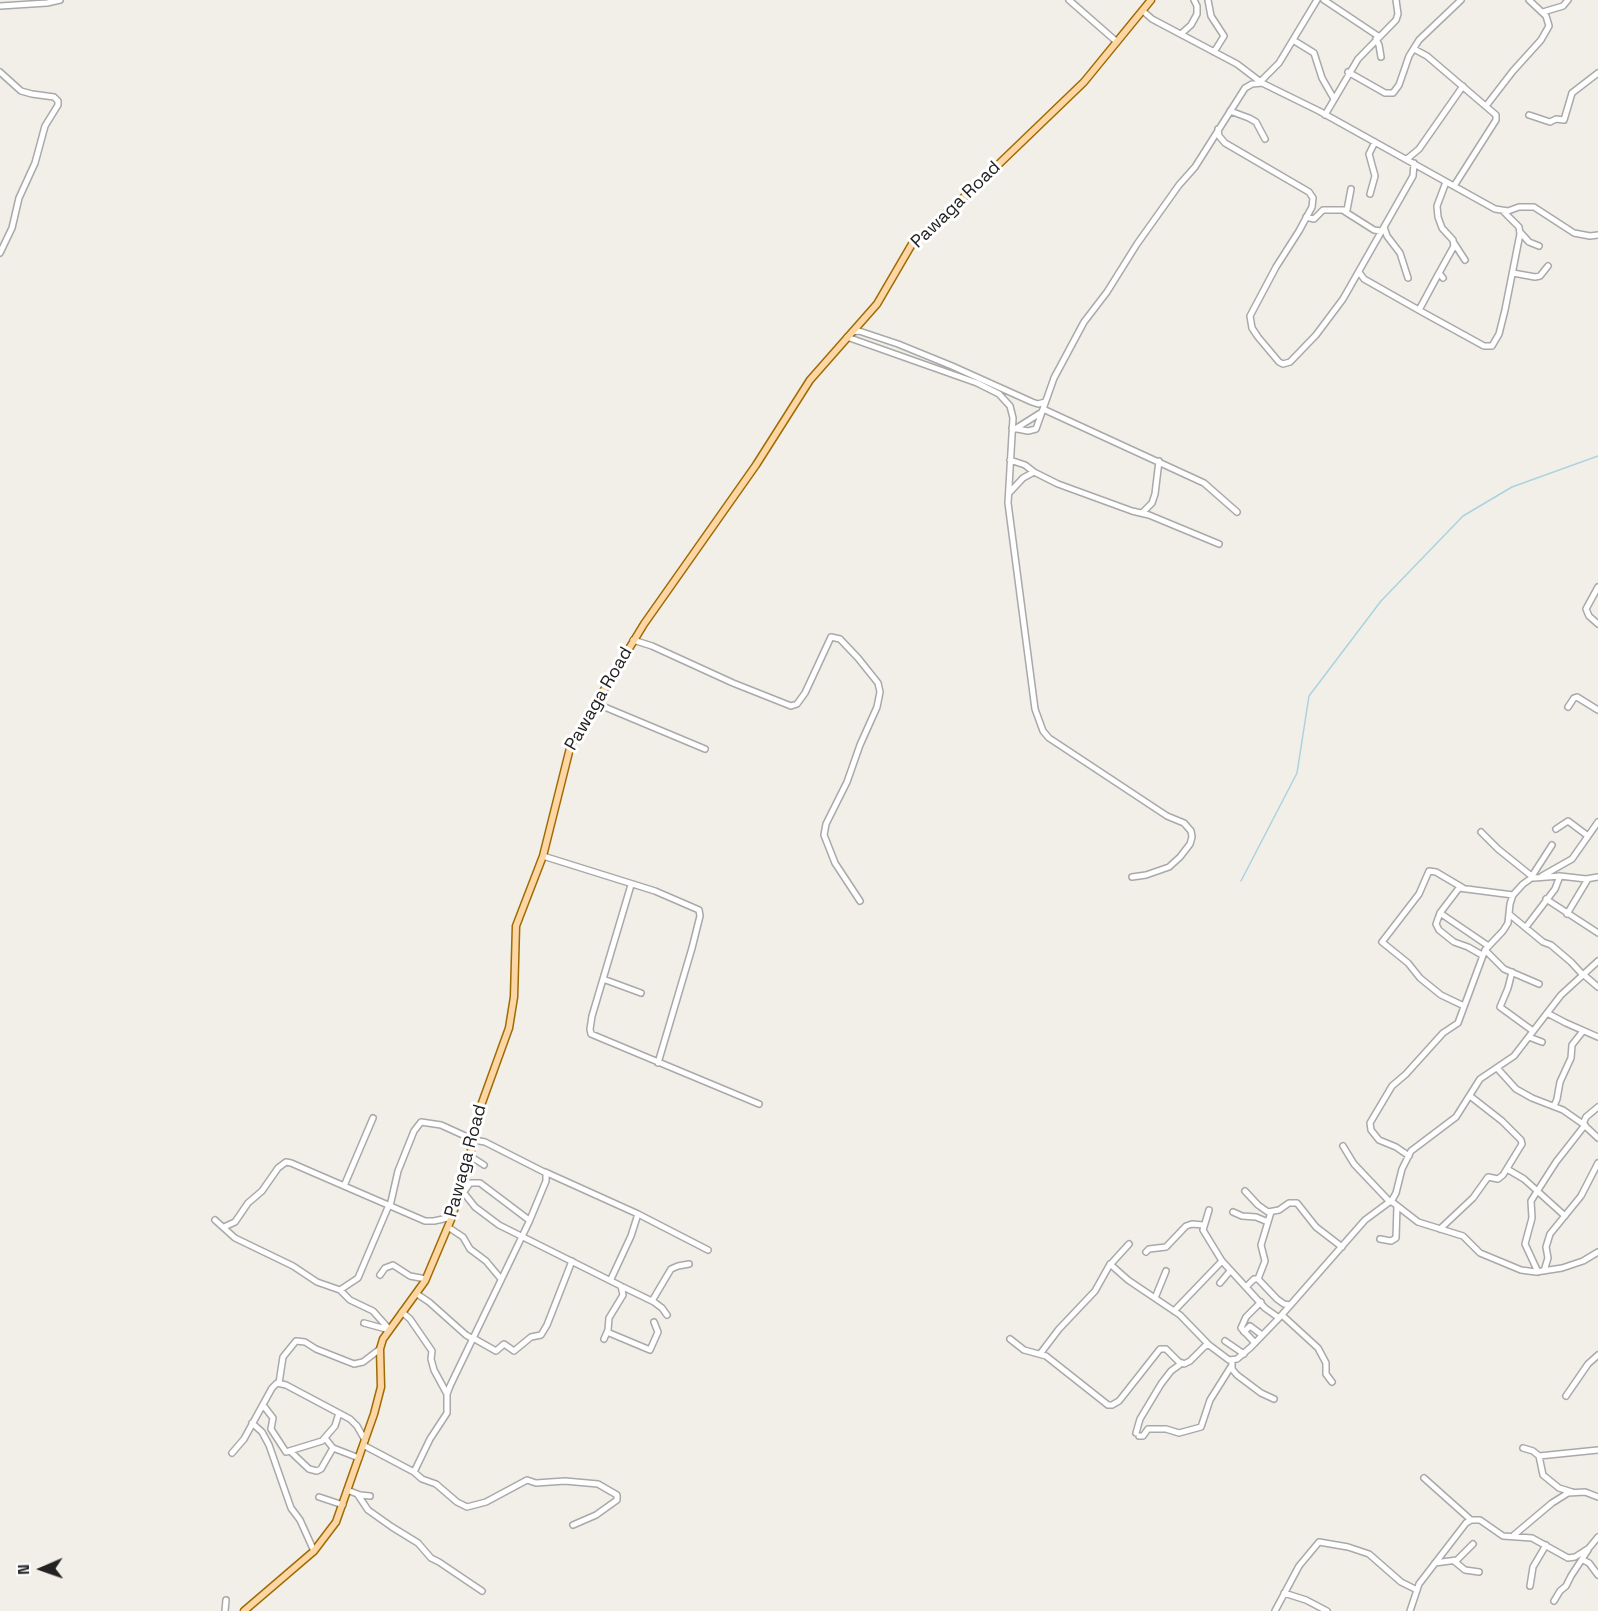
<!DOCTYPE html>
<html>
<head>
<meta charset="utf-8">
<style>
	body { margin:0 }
	#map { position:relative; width:1598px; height:1611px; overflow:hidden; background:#f2efe9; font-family:"Space Grotesk",sans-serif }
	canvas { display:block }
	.north { position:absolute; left:12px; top:1539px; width:60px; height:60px; -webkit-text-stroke:4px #fff; paint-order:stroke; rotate:268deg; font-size:16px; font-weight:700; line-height:24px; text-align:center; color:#222 }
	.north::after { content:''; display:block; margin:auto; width:21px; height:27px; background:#222; clip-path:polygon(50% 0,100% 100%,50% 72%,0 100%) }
</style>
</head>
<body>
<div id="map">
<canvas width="1598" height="1611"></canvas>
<div class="north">N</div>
</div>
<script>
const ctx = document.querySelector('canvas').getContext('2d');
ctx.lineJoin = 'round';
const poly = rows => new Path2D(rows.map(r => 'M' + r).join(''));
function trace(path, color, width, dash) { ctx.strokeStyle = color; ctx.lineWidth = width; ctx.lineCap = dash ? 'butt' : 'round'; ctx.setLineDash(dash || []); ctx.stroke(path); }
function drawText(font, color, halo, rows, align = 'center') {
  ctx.font = font + ' "Space Grotesk",sans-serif'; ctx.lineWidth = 6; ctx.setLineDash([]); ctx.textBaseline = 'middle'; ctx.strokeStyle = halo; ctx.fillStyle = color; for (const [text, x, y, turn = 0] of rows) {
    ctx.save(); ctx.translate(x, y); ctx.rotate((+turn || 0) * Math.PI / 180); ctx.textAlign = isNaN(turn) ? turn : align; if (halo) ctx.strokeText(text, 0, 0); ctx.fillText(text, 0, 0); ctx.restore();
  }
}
trace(poly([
	[1241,881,1297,773,1309,696,1381,601,1463,516,1512,487,1598,456]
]), '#aad3df', 1.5);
const minor = poly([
	[1069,0,1117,42],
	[1208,0,1211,16,1224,36,1214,52],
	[1324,0,1378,36],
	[0,6,47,3,60,0],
	[1143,11,1152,19,1237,64,1262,83,1319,111,1495,209,1508,211,1519,207,1534,207,1574,233,1590,236,1598,235],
	[1543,12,1563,6,1568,0],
	[1182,33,1191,25,1197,14,1197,6,1194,0],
	[1376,39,1379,45,1381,57],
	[1293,40,1314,53,1322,78,1334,99],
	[1414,49,1427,56,1496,115,1496,120,1454,186],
	[0,72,21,91,32,94,54,97,58,101,58,105,45,126,35,163,19,198,12,228,0,253],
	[1348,72,1385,93,1393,93,1399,85,1409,56,1419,40,1461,0],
	[1261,81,1279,63,1317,0],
	[1486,106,1513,71,1541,40,1549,26,1546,16,1529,0],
	[1230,111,1249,118,1256,122,1265,139],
	[1325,115,1358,59,1396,20,1398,14,1396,0],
	[1529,115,1550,122,1556,119,1564,120,1572,93,1598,73],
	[1218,129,1219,136,1225,143,1309,192,1313,198,1312,207,1299,231,1276,267,1250,316,1252,328,1258,337,1279,362,1283,364,1290,362,1316,335,1343,299,1413,176,1414,163],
	[1407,159,1419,149,1463,86],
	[1370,194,1375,176,1369,154,1375,142],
	[1344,211,1374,230,1381,231],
	[1306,217,1314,219,1323,210,1347,210,1351,189],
	[1384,227,1387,236,1400,253,1408,278],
	[1520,232,1529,242,1539,246],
	[1454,243,1465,260],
	[1359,272,1364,279,1424,313,1484,346,1492,346,1499,334,1505,310,1520,234,1519,227,1504,212],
	[1513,273,1535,277,1540,276,1548,266],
	[1443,278,1439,273,1454,246,1453,240,1442,228,1438,217,1437,206,1446,182],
	[1419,310,1439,273],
	[852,332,859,331,898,344,952,366,1032,402,1038,404,1045,402],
	[847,337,977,383,999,394,1010,406,1013,418,1008,503,1035,709,1043,731,1049,738,1167,816,1184,823,1191,831,1192,837,1190,844,1180,857,1169,867,1146,875,1132,877],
	[1043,409,1204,483,1237,512],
	[1012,428,1028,431,1036,429,1054,378,1084,322,1107,292,1137,244,1179,185,1195,167,1245,88,1252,84,1262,83],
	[1015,429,1042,412],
	[1010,460,1025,465,1034,472,1058,484,1132,511,1149,515,1219,544],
	[1009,493,1023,478,1034,472],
	[1142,513,1152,503,1155,494,1159,461],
	[1598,587,1586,609,1589,616,1598,624],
	[633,640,652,646,733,683,791,706,797,704,805,693,831,637,840,639,858,658,878,683,880,692,877,707,860,745,847,782,826,824,824,835,835,863,860,901],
	[595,703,705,749],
	[1568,707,1574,698,1577,697,1598,710],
	[1556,829,1568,821,1588,836],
	[1481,832,1498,849,1534,878,1560,876,1586,879,1598,877],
	[543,856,655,891,699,910,700,916,692,948,658,1063],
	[1532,876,1552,845],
	[1542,876,1572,859,1598,822],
	[631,885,592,1016,590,1029,591,1034,759,1104],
	[1463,888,1436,872,1429,871,1419,894,1382,942,1408,963,1420,978,1441,995,1464,1006],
	[1546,899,1598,933],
	[1440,913,1487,945],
	[1509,914,1543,942,1551,945,1571,962,1583,975],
	[1567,914,1588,879],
	[1526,927,1555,889,1560,876],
	[1485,950,1504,969,1539,984],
	[1482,955,1468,947,1454,942,1439,930,1436,924,1440,913,1459,888,1513,895],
	[1512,972,1508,988,1500,1007,1533,1031],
	[1584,975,1598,987],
	[603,979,641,993],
	[1547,1013,1566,1023,1598,1037],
	[1529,1037,1542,1042],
	[1497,1068,1516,1089,1532,1098,1563,1110,1583,1124,1598,1138],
	[1554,1106,1557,1099,1560,1082,1571,1058,1572,1045,1583,1031],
	[1583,1124,1586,1117,1598,1107],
	[1343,1146,1354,1164,1390,1202],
	[470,1156,484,1165],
	[1409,1156,1396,1147,1379,1140,1371,1130,1370,1123,1392,1086,1406,1074,1443,1033,1458,1023,1485,950,1503,931,1508,923,1510,904,1513,895,1523,884,1533,877],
	[1507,1169,1524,1179,1565,1216],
	[545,1172,638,1214,708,1250],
	[344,1186,373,1118],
	[460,1188,475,1207,499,1225,621,1286,623,1295,609,1318,608,1330,604,1339],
	[1245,1191,1258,1205,1268,1212,1279,1210,1289,1203,1297,1203,1316,1227,1342,1247],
	[463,1193,470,1183,480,1183,529,1220],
	[1391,1201,1418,1222,1463,1236,1480,1253,1521,1270,1536,1272,1562,1268,1583,1261,1598,1252],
	[390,1206,398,1171,414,1131,421,1122,441,1125,474,1140,485,1142,546,1173,546,1181,529,1222,450,1386,447,1394,447,1413,430,1439,414,1472],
	[1209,1210,1203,1230,1222,1261,1265,1308,1279,1318],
	[1233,1212,1242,1216,1256,1217,1268,1222],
	[215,1220,235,1238,293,1266,317,1282,340,1290,358,1278,389,1205],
	[224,1227,235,1222,248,1203,262,1191,278,1168,286,1162,291,1163,425,1221,434,1221,452,1217],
	[448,1227,463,1237,470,1249,486,1261,501,1279],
	[1440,1229,1473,1198,1488,1177,1498,1179,1503,1175,1522,1144,1521,1140,1502,1121,1470,1096],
	[1380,1239,1391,1241,1396,1238,1397,1206],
	[1146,1252,1149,1249,1166,1247,1186,1226,1192,1224,1203,1225],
	[1110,1264,1128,1280,1180,1315,1209,1345],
	[1544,1271,1548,1258,1546,1247,1550,1234,1581,1196,1598,1163],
	[1538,1272,1525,1244,1532,1218,1531,1201,1556,1162,1585,1125],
	[380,1275,385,1268,393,1265,410,1276,426,1279],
	[611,1279,631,1236,638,1214],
	[1258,1279,1265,1261,1261,1245,1271,1212],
	[1220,1283,1230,1271],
	[623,1287,654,1302,662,1308,667,1315],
	[1246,1287,1254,1279,1258,1279,1277,1299,1284,1304,1290,1305],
	[340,1290,350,1300,373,1311,389,1329],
	[417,1294,429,1302,466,1335,473,1339],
	[1155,1298,1166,1271],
	[652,1301,671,1269,678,1266,689,1264],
	[1174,1311,1222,1261],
	[402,1312,410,1319,432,1351,431,1359,434,1370,447,1394],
	[1282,1315,1318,1348,1326,1363,1326,1374,1332,1382],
	[364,1323,386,1329],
	[607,1332,650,1350,658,1332,654,1322],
	[1244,1332,1250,1326,1262,1335],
	[473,1338,496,1351,504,1344,514,1351,531,1337,541,1335,547,1325,572,1261],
	[1010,1339,1024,1350,1046,1356,1108,1405,1112,1405,1119,1401,1160,1349,1166,1349,1179,1362,1184,1364,1190,1361,1205,1346,1209,1345,1229,1360,1237,1359,1251,1347,1279,1318,1365,1220,1392,1200,1396,1193,1402,1169,1411,1151,1456,1117,1480,1079,1514,1056,1561,995,1598,961],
	[1225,1341,1244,1354],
	[1255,1343,1241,1328,1246,1317,1261,1302],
	[1040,1354,1059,1329,1095,1291,1109,1266,1129,1244],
	[1232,1363,1232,1369,1237,1375,1261,1393,1274,1399],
	[279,1383,283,1357,296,1341,305,1342,316,1349,354,1364,363,1362,380,1349],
	[1566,1396,1588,1364,1598,1355],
	[263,1405,273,1418,271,1429,286,1452,322,1441,335,1426,339,1413],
	[252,1423,262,1432,269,1445,291,1508,300,1520,314,1551],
	[1136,1433,1140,1419,1161,1384,1171,1371,1182,1363],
	[1139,1436,1143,1436,1148,1429,1166,1429,1179,1433,1201,1427,1210,1400,1232,1365],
	[325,1438,333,1448,359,1458],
	[363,1445,414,1472,422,1479,436,1484,457,1502,467,1507,486,1502,527,1480,536,1483,565,1481,598,1484,617,1495,617,1500,596,1515,573,1525],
	[1523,1448,1533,1451,1539,1456,1543,1475,1559,1488,1572,1492],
	[290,1451,309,1469,317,1471,321,1469,333,1448],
	[232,1453,244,1439,272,1388,277,1383,286,1385,350,1419,357,1426,365,1440],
	[1539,1456,1598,1450],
	[1424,1478,1471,1520],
	[347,1490,360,1495,370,1496],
	[358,1495,368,1510,392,1527,418,1543,431,1558,439,1562,482,1591],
	[319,1497,343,1505],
	[1514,1535,1552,1503,1568,1493,1585,1492,1598,1497],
	[1583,1560,1589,1563,1598,1575],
	[1454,1561,1465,1570,1479,1572],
	[1435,1563,1457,1560,1473,1544],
	[1530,1586,1533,1567,1546,1545],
	[1284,1593,1306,1600,1327,1611],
	[1554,1601,1560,1591,1566,1586,1571,1576,1588,1550],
	[225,1611,226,1600],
	[1275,1611,1299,1566,1319,1542,1348,1547,1369,1554,1401,1582,1417,1590],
	[1410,1611,1419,1584,1466,1523,1471,1520,1480,1520,1503,1536,1532,1538,1568,1558,1575,1557,1589,1548,1598,1537]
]);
const major = poly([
	[244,1611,314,1551,336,1522,374,1414,381,1387,380,1349,383,1339,425,1281,452,1217,474,1140,479,1111,509,1028,514,997,516,926,543,856,571,744,644,624,756,465,810,380,877,304,912,244,976,186,1084,82,1151,0]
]);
trace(minor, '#a9a9a9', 8);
trace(major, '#a06b00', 9);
trace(minor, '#fff', 5);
trace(major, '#fcd6a4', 6);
drawText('18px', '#222', '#fff', [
	["Pawaga Road",956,205,-44],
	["Pawaga Road",599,699,-60],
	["Pawaga Road",466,1161,-75]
]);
</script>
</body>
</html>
